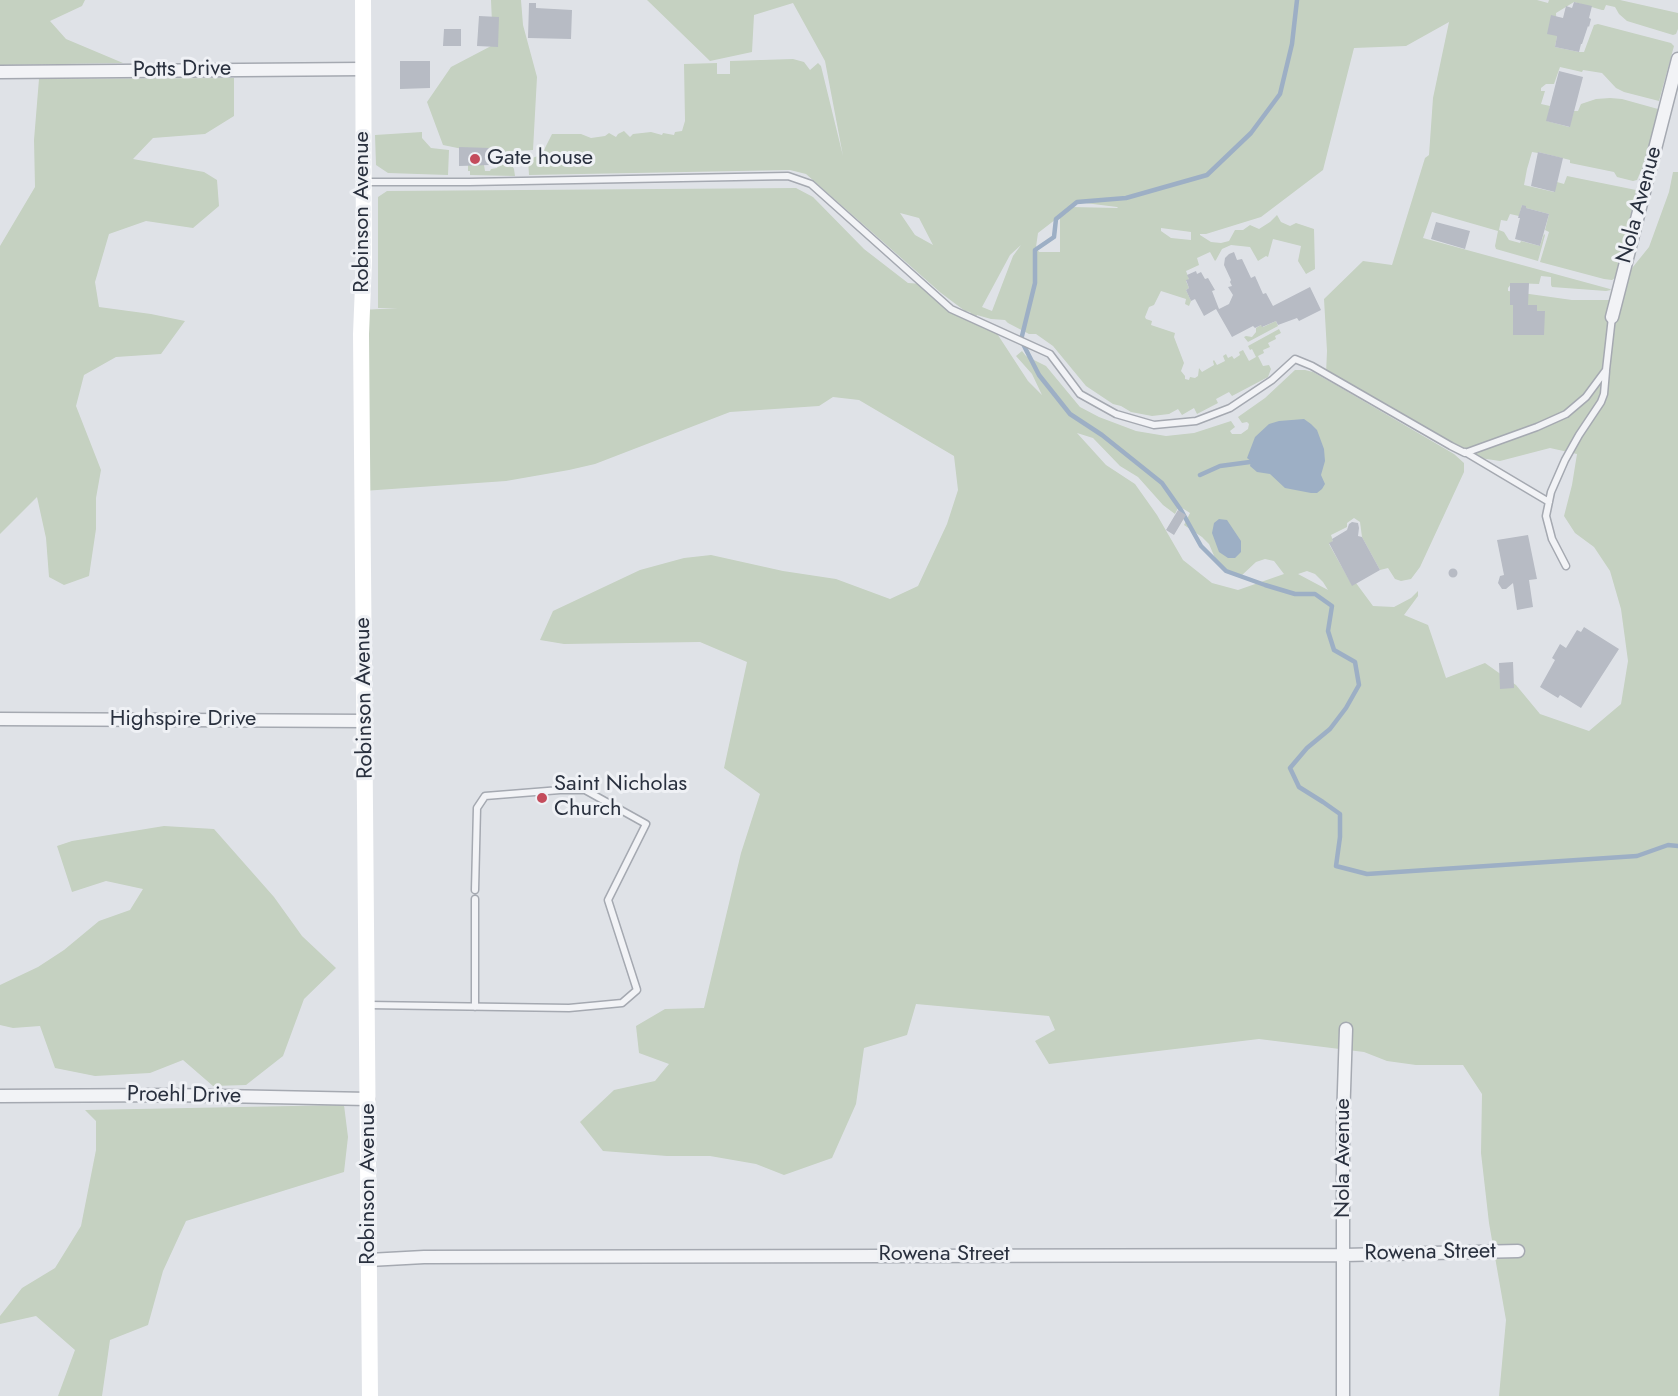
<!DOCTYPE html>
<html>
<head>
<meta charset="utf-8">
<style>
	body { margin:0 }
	canvas { display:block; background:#dfe2e7 }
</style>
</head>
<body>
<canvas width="1678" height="1396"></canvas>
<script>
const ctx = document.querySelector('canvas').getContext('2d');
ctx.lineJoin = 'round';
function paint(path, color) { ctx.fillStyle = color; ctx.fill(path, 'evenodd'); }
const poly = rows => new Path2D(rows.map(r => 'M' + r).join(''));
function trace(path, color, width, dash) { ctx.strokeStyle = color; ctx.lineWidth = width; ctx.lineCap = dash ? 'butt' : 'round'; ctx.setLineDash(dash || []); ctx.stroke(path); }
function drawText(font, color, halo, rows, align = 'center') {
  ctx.font = font + ' Jost,sans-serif'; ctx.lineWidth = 6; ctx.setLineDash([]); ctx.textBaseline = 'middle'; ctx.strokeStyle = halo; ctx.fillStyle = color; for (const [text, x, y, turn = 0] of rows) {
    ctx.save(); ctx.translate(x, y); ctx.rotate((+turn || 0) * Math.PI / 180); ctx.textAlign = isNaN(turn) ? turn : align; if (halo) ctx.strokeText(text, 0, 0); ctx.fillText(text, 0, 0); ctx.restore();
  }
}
paint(poly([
	[0,0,85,0,82,6,50,21,66,39,123,63,0,65],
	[491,0,521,0,523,25,537,77,533,150,482,153,443,145,427,102,451,67,493,45],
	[647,0,1537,0,1548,3,1549,0,1620,0,1678,13,1678,29,1676,34,1673,35,1627,21,1619,14,1615,7,1606,5,1604,10,1602,10,1574,2,1556,13,1557,36,1555,47,1579,52,1584,52,1594,25,1598,24,1671,43,1674,46,1659,101,1624,92,1616,88,1602,73,1583,70,1582,72,1560,67,1554,84,1546,84,1541,88,1541,91,1545,91,1541,104,1550,106,1547,121,1569,127,1574,111,1578,111,1581,104,1596,99,1610,98,1622,99,1658,109,1644,164,1637,180,1633,181,1617,177,1614,172,1570,163,1570,160,1538,152,1538,153,1532,152,1527,169,1524,185,1554,192,1557,182,1564,184,1567,176,1636,190,1635,198,1615,278,1612,280,1604,279,1540,262,1549,232,1545,230,1549,214,1526,208,1522,205,1519,216,1510,214,1507,221,1501,220,1499,230,1504,232,1509,240,1520,243,1521,241,1540,246,1544,234,1545,235,1538,261,1496,249,1495,246,1498,231,1432,212,1423,238,1610,289,1611,290,1606,291,1552,287,1551,285,1551,277,1541,276,1539,284,1512,283,1508,288,1508,291,1572,300,1616,300,1620,283,1649,247,1669,192,1673,172,1678,172,1678,1396,1499,1396,1506,1320,1489,1223,1481,1153,1482,1094,1463,1065,1416,1065,1387,1061,1364,1052,1259,1039,1049,1064,1035,1041,1055,1030,1049,1016,916,1004,907,1035,864,1048,856,1104,832,1158,784,1175,756,1164,710,1156,667,1156,603,1151,580,1122,614,1090,655,1081,669,1064,639,1053,636,1026,665,1009,704,1008,741,853,760,794,724,768,747,662,700,642,564,644,540,640,553,611,640,570,684,558,711,555,783,571,836,579,890,599,918,586,947,524,958,490,954,456,859,400,833,397,819,406,730,412,595,464,569,470,506,481,363,491,362,310,398,308,378,308,378,197,387,191,796,188,813,197,864,249,908,283,923,284,951,309,974,319,970,312,965,311,941,293,806,174,790,170,529,175,528,160,542,154,552,134,581,134,591,138,605,136,609,133,616,137,618,134,624,131,630,137,633,134,651,132,662,135,663,133,674,135,675,132,682,131,685,121,684,64,717,63,717,74,730,74,730,61,793,59,804,62,810,70,818,63,821,66,843,156,825,61,793,3,754,15,752,52,710,61],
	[1449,22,1433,98,1429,155,1425,158,1392,265,1363,261,1324,299,1327,351,1326,374,1473,457,1500,461,1550,448,1577,454,1572,485,1564,516,1575,533,1594,547,1610,571,1621,609,1628,661,1621,704,1589,731,1540,714,1516,685,1485,663,1446,678,1428,625,1404,615,1418,596,1418,591,1411,598,1394,607,1373,606,1356,583,1352,585,1329,544,1333,541,1331,535,1347,527,1347,523,1354,518,1360,522,1362,537,1380,570,1388,568,1395,579,1401,581,1411,579,1420,567,1464,472,1464,463,1454,454,1336,385,1313,372,1305,370,1295,370,1265,398,1238,417,1242,423,1247,422,1249,424,1248,429,1241,434,1232,434,1230,431,1235,427,1231,421,1194,433,1166,436,1136,431,1099,417,1080,407,1046,366,1026,356,1022,351,1016,356,1032,374,1042,395,1028,381,994,329,975,320,977,315,991,319,1005,320,1008,323,1029,334,1036,334,1053,346,1086,386,1113,404,1121,406,1131,412,1152,416,1169,414,1178,409,1182,415,1194,408,1197,414,1218,403,1216,399,1229,392,1232,396,1268,377,1271,369,1269,365,1263,366,1258,356,1264,353,1263,350,1270,347,1268,343,1276,339,1275,336,1281,333,1279,329,1248,346,1250,350,1252,349,1256,357,1249,361,1243,350,1239,352,1240,355,1234,359,1232,356,1228,358,1226,354,1223,356,1225,361,1217,365,1214,360,1213,361,1214,365,1202,372,1199,368,1198,376,1195,378,1190,377,1189,380,1185,379,1185,376,1181,371,1184,363,1174,337,1175,333,1151,325,1152,321,1146,319,1145,317,1149,307,1154,305,1161,291,1186,299,1185,304,1189,306,1191,301,1186,290,1189,288,1186,281,1189,279,1186,271,1199,265,1197,258,1210,252,1215,261,1216,260,1222,249,1231,245,1250,247,1258,261,1266,256,1268,257,1273,239,1301,246,1298,261,1306,274,1315,269,1314,229,1296,223,1290,226,1281,222,1277,215,1270,222,1259,229,1250,225,1243,230,1235,230,1229,241,1221,243,1211,242,1200,235,1200,234,1206,234,1261,217,1323,170,1354,48,1406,46],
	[1077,202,1117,207,1118,208,1071,207],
	[900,213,919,218,933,245,915,235],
	[1060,216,1060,252,1039,252,1036,247,1038,233],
	[1161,228,1191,232,1191,240,1171,238,1161,231],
	[1021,245,1013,256,992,311,982,307,1010,255],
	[1077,433,1093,438,1120,466,1138,477,1163,505,1175,514,1179,506,1190,513,1184,525,1202,537,1209,544,1218,565,1233,575,1240,577,1256,562,1265,559,1274,561,1284,574,1238,590,1212,583,1183,560,1157,515,1135,484,1106,465],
	[1307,571,1315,574,1323,582,1328,590,1298,574],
	[234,78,234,116,205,134,153,138,133,159,204,172,217,180,219,206,193,228,146,221,109,234,95,282,99,307,151,314,185,321,161,354,116,357,84,375,76,406,101,470,96,498,96,529,89,576,64,585,49,577,46,538,37,497,0,534,0,246,35,187,34,140,39,79],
	[422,132,422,138,431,148,449,150,448,175,388,173,376,165,375,135],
	[501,161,511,164,514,169,515,176,470,175,470,171,468,171,468,165,484,165,485,171,490,171,491,169,497,168],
	[1276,321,1278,326,1248,342,1244,337,1246,336,1252,337,1256,332,1256,328,1261,325,1263,327],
	[164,826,214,829,274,897,302,936,336,968,304,999,283,1056,246,1085,213,1086,183,1060,150,1073,95,1076,55,1068,40,1026,13,1028,0,1025,0,985,38,967,64,950,99,921,130,910,143,889,106,881,72,892,57,846,72,841],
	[344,1105,348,1137,344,1172,186,1221,163,1271,148,1325,110,1340,102,1396,58,1396,75,1350,36,1316,0,1324,0,1316,22,1288,55,1268,81,1226,96,1150,96,1121,85,1110]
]), '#c5d1c1');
paint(poly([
	[1304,419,1311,424,1317,430,1324,449,1325,461,1321,475,1325,484,1322,489,1317,493,1311,493,1285,488,1270,474,1257,472,1250,466,1251,461,1247,458,1255,437,1269,424,1279,421],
	[1219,519,1227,520,1241,541,1241,552,1235,558,1228,558,1219,552,1212,533,1214,523]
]), '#9dafc5');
trace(poly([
	[1297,0,1292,44,1280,94,1251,133,1207,175,1126,198,1077,202,1056,219,1054,237,1035,250,1035,283,1021,340,1039,375,1070,414,1102,435,1162,483,1181,510,1201,546,1226,571,1265,585,1295,594,1315,594,1332,606,1328,631,1334,650,1355,662,1359,685,1346,708,1330,729,1307,748,1290,768,1299,787,1323,802,1340,814,1340,837,1336,866,1367,874,1637,856,1668,845,1678,846],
	[1200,475,1220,466,1250,462]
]), '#9dafc5', 4.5);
paint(poly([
	[1574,2,1592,6,1589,18,1591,19,1589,27,1588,26,1582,44,1581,44,1579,52,1555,47,1557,36,1547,34,1551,15,1563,18,1566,6,1572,8],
	[529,3,536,3,536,8,572,10,571,39,528,38],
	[479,16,499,17,498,47,477,46],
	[444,29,461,29,461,46,443,46],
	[400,61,430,61,430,88,400,89],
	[1559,71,1583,77,1570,127,1546,121],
	[459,147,490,148,490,165,459,166],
	[1538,152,1563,158,1555,192,1531,186],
	[1522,205,1526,206,1526,208,1549,214,1540,246,1515,239,1520,218,1518,218],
	[1436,222,1470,231,1465,249,1431,239],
	[1234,252,1237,260,1242,259,1251,278,1255,276,1263,294,1266,293,1273,306,1310,287,1321,310,1299,321,1297,318,1278,325,1276,321,1262,327,1261,325,1255,328,1253,326,1232,337,1216,309,1204,316,1195,299,1191,301,1186,290,1189,288,1186,280,1189,279,1187,275,1196,271,1197,274,1201,272,1205,279,1208,278,1215,290,1212,291,1219,309,1229,304,1233,295,1228,287,1232,286,1230,282,1231,280,1224,265,1225,258,1229,254],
	[1510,283,1529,283,1528,305,1537,305,1537,311,1545,311,1544,335,1513,335,1513,305,1510,305],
	[1178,510,1186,515,1174,535,1166,530],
	[1352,522,1358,523,1359,528,1358,536,1362,537,1380,570,1352,586,1329,543,1333,541,1332,539,1347,530,1349,524],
	[1528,535,1537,579,1529,580,1533,607,1517,610,1513,583,1506,589,1502,589,1498,583,1500,576,1504,575,1497,540],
	'1448.5 573a4.5 4.5 0 1 1 9 0a4.5 4.5 0 1 1-9 0Z',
	[1584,627,1619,649,1581,708,1560,695,1558,698,1540,687,1555,660,1552,658,1560,644,1566,648,1577,630,1581,632],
	[1513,662,1514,688,1500,689,1499,663]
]), '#b7bbc4');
const service = poly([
	[364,182,469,182,788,176,811,184,951,309,1050,354,1080,394,1116,414,1154,425,1196,421,1230,408,1272,380,1295,359,1312,366,1451,446,1465,453,1537,427,1566,414,1586,397,1606,370,1612,317],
	[1465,452,1549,502],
	[1566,566,1552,539,1546,516,1551,492,1565,460,1579,435,1601,402,1604,394,1606,371],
	[368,1005,569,1008,622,1003,637,990,608,900,646,824,585,790,560,790,485,796,477,808,475,890],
	[475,1007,475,899]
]);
const minor = poly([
	[0,72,363,69],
	[1612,317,1678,59],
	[0,719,365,721],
	[0,1096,172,1095,368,1099],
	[369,1260,424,1257,1344,1255,1518,1251],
	[1343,1396,1343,1121,1346,1029]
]);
trace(service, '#a5a9b1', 9);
trace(minor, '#a5a9b1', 15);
trace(service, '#f2f3f6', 6);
trace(minor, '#f2f3f6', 12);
trace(poly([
	[363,0,364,261,361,334,370,1396]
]), '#fff', 16);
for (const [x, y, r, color] of [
	[475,159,6,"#c44c5c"],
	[542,798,6,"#c44c5c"]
]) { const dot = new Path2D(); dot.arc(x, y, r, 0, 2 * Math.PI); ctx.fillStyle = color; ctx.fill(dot); trace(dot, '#eff1f5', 2); }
drawText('22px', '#29303e', '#eff1f5', [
	["Potts Drive",182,70,-1],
	["Nola Avenue",1640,205,-75],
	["Robinson Avenue",363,212,-90],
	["Robinson Avenue",365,698,-91],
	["Highspire Drive",183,720],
	["Proehl Drive",184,1096,1],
	["Nola Avenue",1344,1158,-90],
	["Robinson Avenue",369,1184,-90],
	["Rowena Street",1430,1253,-1],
	["Rowena Street",944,1255]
]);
drawText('22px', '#29303e', '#eff1f5', [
	["Gate house",487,159],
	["Saint Nicholas",554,785],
	["Church",554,810]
], 'left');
</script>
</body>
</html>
